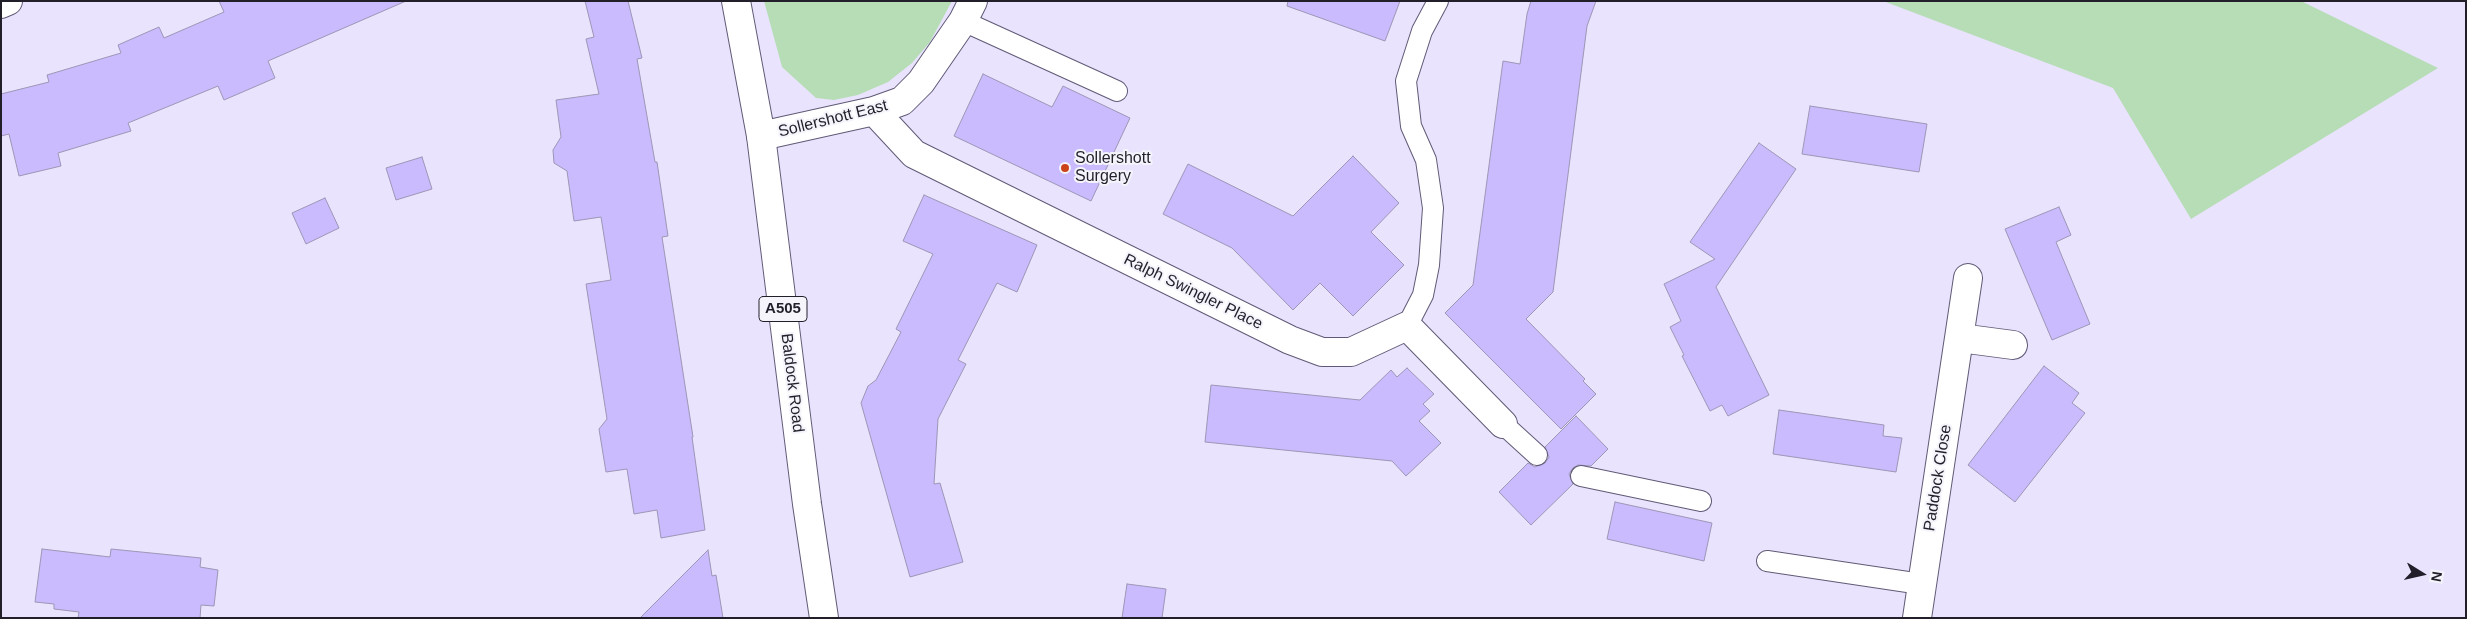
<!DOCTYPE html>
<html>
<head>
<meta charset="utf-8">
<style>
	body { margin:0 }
	#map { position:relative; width:2467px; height:619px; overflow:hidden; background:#e9e3fe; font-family:Helvetica,sans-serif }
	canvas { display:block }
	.frame { position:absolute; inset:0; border:2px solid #221f2b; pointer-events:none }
	.north { position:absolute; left:2397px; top:549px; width:50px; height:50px; -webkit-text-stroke:4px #f5f4fb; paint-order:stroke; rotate:100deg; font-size:14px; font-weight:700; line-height:20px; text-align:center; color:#221f2b }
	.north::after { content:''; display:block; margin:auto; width:18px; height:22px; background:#221f2b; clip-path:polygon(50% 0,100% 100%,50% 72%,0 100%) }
</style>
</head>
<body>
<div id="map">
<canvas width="2467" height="619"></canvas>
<div class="frame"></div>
<div class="north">N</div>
</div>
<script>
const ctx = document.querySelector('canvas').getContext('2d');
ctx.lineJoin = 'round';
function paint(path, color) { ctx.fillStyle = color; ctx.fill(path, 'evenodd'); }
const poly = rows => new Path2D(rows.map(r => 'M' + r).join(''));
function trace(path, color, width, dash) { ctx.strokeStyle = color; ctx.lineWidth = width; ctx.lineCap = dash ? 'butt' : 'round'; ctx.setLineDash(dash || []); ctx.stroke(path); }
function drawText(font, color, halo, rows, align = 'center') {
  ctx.font = font + ' Helvetica,sans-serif'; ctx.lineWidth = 4; ctx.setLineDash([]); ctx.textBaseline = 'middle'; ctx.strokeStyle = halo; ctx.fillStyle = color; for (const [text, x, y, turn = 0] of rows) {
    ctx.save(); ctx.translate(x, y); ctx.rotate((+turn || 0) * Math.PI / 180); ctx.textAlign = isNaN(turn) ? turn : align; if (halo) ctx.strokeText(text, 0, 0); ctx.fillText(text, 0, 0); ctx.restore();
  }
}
paint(poly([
	[764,1,952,1,930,42,912,63,888,82,858,95,834,100,816,98,782,67],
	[1883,1,2301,1,2438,68,2191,219,2113,88]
]), '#b7ddb7');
const building = poly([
	[219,1,406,1,268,61,275,78,224,100,218,86,128,123,131,131,58,153,61,166,19,176,9,134,1,136,1,94,49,82,47,75,121,53,118,45,159,27,164,38,224,12,219,1],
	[585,1,628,1,642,58,637,59,655,162,657,162,668,236,662,237,693,437,692,437,705,530,661,538,657,510,634,514,627,469,606,472,599,429,607,419,586,284,611,280,601,217,574,221,567,171,554,163,553,150,561,137,556,100,599,94,586,39,594,37,585,1],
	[1288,1,1400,1,1385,41,1287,6,1288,1],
	[1531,1,1596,1,1587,26,1553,292,1526,319,1585,379,1583,381,1596,394,1561,429,1445,313,1473,285,1503,61,1520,64,1527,14,1531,1],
	[983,74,1052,107,1063,86,1130,118,1091,201,954,136,983,74],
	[1810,106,1927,124,1919,172,1802,154,1810,106],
	[1759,143,1796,169,1716,287,1769,395,1728,416,1722,405,1710,411,1682,356,1684,355,1670,327,1681,321,1664,284,1715,259,1690,242,1759,143],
	[1353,156,1399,203,1371,232,1404,265,1353,316,1320,283,1293,310,1232,248,1163,214,1188,164,1293,216,1353,156],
	[422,157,432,189,396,200,386,168,422,157],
	[924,195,1037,245,1017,292,997,283,958,360,966,364,938,419,934,484,940,483,963,562,910,577,861,403,868,386,876,380,901,332,896,329,933,254,903,241,924,195],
	[325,198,339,228,306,244,292,213,325,198],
	[2059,207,2071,235,2056,242,2090,324,2052,340,2005,229,2059,207],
	[2044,366,2079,393,2072,403,2085,413,2015,502,1968,465,2044,366],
	[1407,368,1434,394,1423,404,1430,411,1419,421,1441,443,1406,476,1392,461,1205,442,1211,385,1360,400,1391,370,1397,377,1407,368],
	[1779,410,1884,425,1883,436,1902,438,1896,472,1773,454,1779,410],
	[1576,416,1608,449,1591,466,1578,465,1573,468,1569,474,1573,484,1531,525,1499,492,1528,463,1535,467,1545,463,1549,457,1545,447,1576,416],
	[1615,502,1712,523,1704,561,1607,539,1615,502],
	[42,549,110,557,111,549,201,558,200,567,218,570,214,606,201,605,200,618,78,618,79,612,54,609,54,604,35,602,42,549],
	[708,550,712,576,716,575,723,618,640,618,708,550],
	[1127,584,1166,589,1162,618,1122,618,1127,584]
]);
paint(building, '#cabafe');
trace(building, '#9d96b5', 1);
const lane = poly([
	[963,21,1117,91],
	[1407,326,1423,295,1429,265,1433,208,1426,160,1411,126,1406,81,1422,31,1438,1],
	[1503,424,1537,455],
	[1581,476,1701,501],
	[1767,561,1921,584]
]);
const street = poly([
	[1,4,8,1],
	[874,111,914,154,1290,340,1322,352,1351,352,1407,326,1503,424],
	[761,136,874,111,902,101,921,82,963,21,973,1],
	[1960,338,2013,345],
	[1917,618,1968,278]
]);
const primary = poly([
	[736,1,761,136,807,504,824,618]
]);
trace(lane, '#615a76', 22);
trace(street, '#615a76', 30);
trace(primary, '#615a76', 30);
trace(lane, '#fff', 20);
trace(street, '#fff', 28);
trace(primary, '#fff', 28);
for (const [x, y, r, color] of [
	[1065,168,5,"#cb4319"]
]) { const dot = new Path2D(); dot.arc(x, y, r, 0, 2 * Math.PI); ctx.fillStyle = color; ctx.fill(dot); trace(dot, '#f5f4fb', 2); }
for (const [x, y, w] of [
	[783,309,48]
]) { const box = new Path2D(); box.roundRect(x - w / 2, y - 12.5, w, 25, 4); ctx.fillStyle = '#f5f4fb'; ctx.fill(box); trace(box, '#221f2b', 1); }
drawText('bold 15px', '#221f2b', null, [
	["A505",783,309]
]);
drawText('16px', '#221f2b', '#f5f4fb', [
	["Sollershott East",833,119,-14],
	["Ralph Swingler Place",1193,292,26],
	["Baldock Road",792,383,83],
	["Paddock Close",1938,478,-81]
]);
drawText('16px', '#221f2b', '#f5f4fb', [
	["Sollershott",1075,159],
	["Surgery",1075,177]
], 'left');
</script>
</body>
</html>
